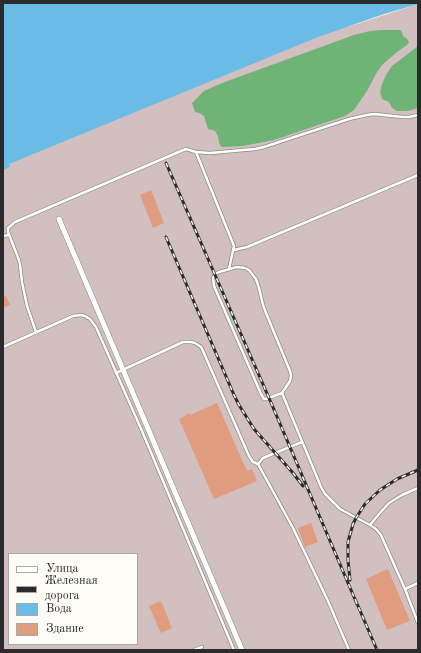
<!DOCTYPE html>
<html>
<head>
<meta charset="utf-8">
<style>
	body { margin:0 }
	#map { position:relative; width:421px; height:653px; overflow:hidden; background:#f1ecd6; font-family:"Old Standard TT",serif }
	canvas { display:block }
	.frame { position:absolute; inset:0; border:4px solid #2b2b2b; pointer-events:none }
	.legend { position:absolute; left:8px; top:553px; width:130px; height:92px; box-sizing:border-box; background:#fdfcf7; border:1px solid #a9a8a5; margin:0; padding:5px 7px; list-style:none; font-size:12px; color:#2b2b2b }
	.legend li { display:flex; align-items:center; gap:8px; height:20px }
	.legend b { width:20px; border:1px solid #a9a8a5 }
</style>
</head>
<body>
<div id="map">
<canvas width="421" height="653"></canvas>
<div class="frame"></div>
<ul class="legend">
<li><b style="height:5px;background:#fff"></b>Улица</li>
<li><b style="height:5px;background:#2b2b2b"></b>Железная дорога</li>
<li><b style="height:11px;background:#6abbe5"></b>Вода</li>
<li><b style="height:11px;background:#e09c7e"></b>Здание</li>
</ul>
</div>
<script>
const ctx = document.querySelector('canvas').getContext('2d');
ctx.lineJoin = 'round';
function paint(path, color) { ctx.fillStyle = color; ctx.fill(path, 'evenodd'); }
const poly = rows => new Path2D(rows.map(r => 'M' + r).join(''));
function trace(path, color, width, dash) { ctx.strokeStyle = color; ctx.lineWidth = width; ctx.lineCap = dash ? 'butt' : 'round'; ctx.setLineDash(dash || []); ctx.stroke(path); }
paint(poly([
	[418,4,418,650,3,650,3,149,240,54,354,25],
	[9,554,137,554,137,644,9,644]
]), '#d2bfbf');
paint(poly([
	[382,30,400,30,402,32,403,36,407,39,409,42,407,45,397,52,382,65,377,72,367,91,354,110,345,116,274,140,243,146,222,147,219,143,218,136,215,131,208,129,204,116,199,113,195,112,192,103,204,91,222,83,354,35,370,31],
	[418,46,418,108,408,111,397,111,392,108,389,102,382,99,380,92,382,84,386,75,392,66]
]), '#70b377');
paint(poly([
	[3,3,418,3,418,4,384,14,318,37,9,164,10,167,3,170]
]), '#6abbe5');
paint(poly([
	[151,190,164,223,153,228,140,195],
	[6,296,10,305,3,308,3,297],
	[217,403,247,471,252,469,257,481,214,499,179,419,185,416,185,415,189,413,190,415],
	[311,523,318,542,305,547,298,528],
	[388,569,410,621,387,630,366,579],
	[161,601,172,628,161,633,149,606]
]), '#e09c7e');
const service = poly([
	[196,152,234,246,229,269],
	[3,236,9,235],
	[234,250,247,247,418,175],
	[36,332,27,306,22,282,20,265,19,260,8,232,8,228,15,222,181,151,186,149,196,152,210,153,255,149,264,147,349,119,367,115,374,114,403,117,409,117,418,115],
	[3,347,73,316,81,315,85,316,90,319,96,327,142,431,234,650],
	[116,373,183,342,191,342,195,343,201,347,203,351,249,456,253,462,258,464,293,528,328,601,349,650],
	[282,393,266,399,264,399,261,394,214,286,213,278,215,274,219,272,237,267,245,268,249,270,256,279,259,288,263,305,266,313,290,371,291,376,290,381,282,393,321,487,325,494,340,509,370,525,376,529,381,535,405,589],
	[258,464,263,458,302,442],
	[370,525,379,514,389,503,402,495,418,488],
	[418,583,405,589,418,623],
	[194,650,202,647]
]);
const minor = poly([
	[59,219,242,650]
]);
trace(service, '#8e8c80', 4);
trace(minor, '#8e8c80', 6);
trace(service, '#fff', 2.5);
trace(minor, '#fff', 5);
const rail = poly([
	[166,163,269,398,357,604],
	[166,237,234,395,239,405,254,429,293,473,303,486],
	[350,580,348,560,348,542,353,524,356,518,365,504,380,490,397,479,418,470],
	[355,599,377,650]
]);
trace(rail, '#2b2b2b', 3);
trace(rail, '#fdfcf7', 1.5, [4.5]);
</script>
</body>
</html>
